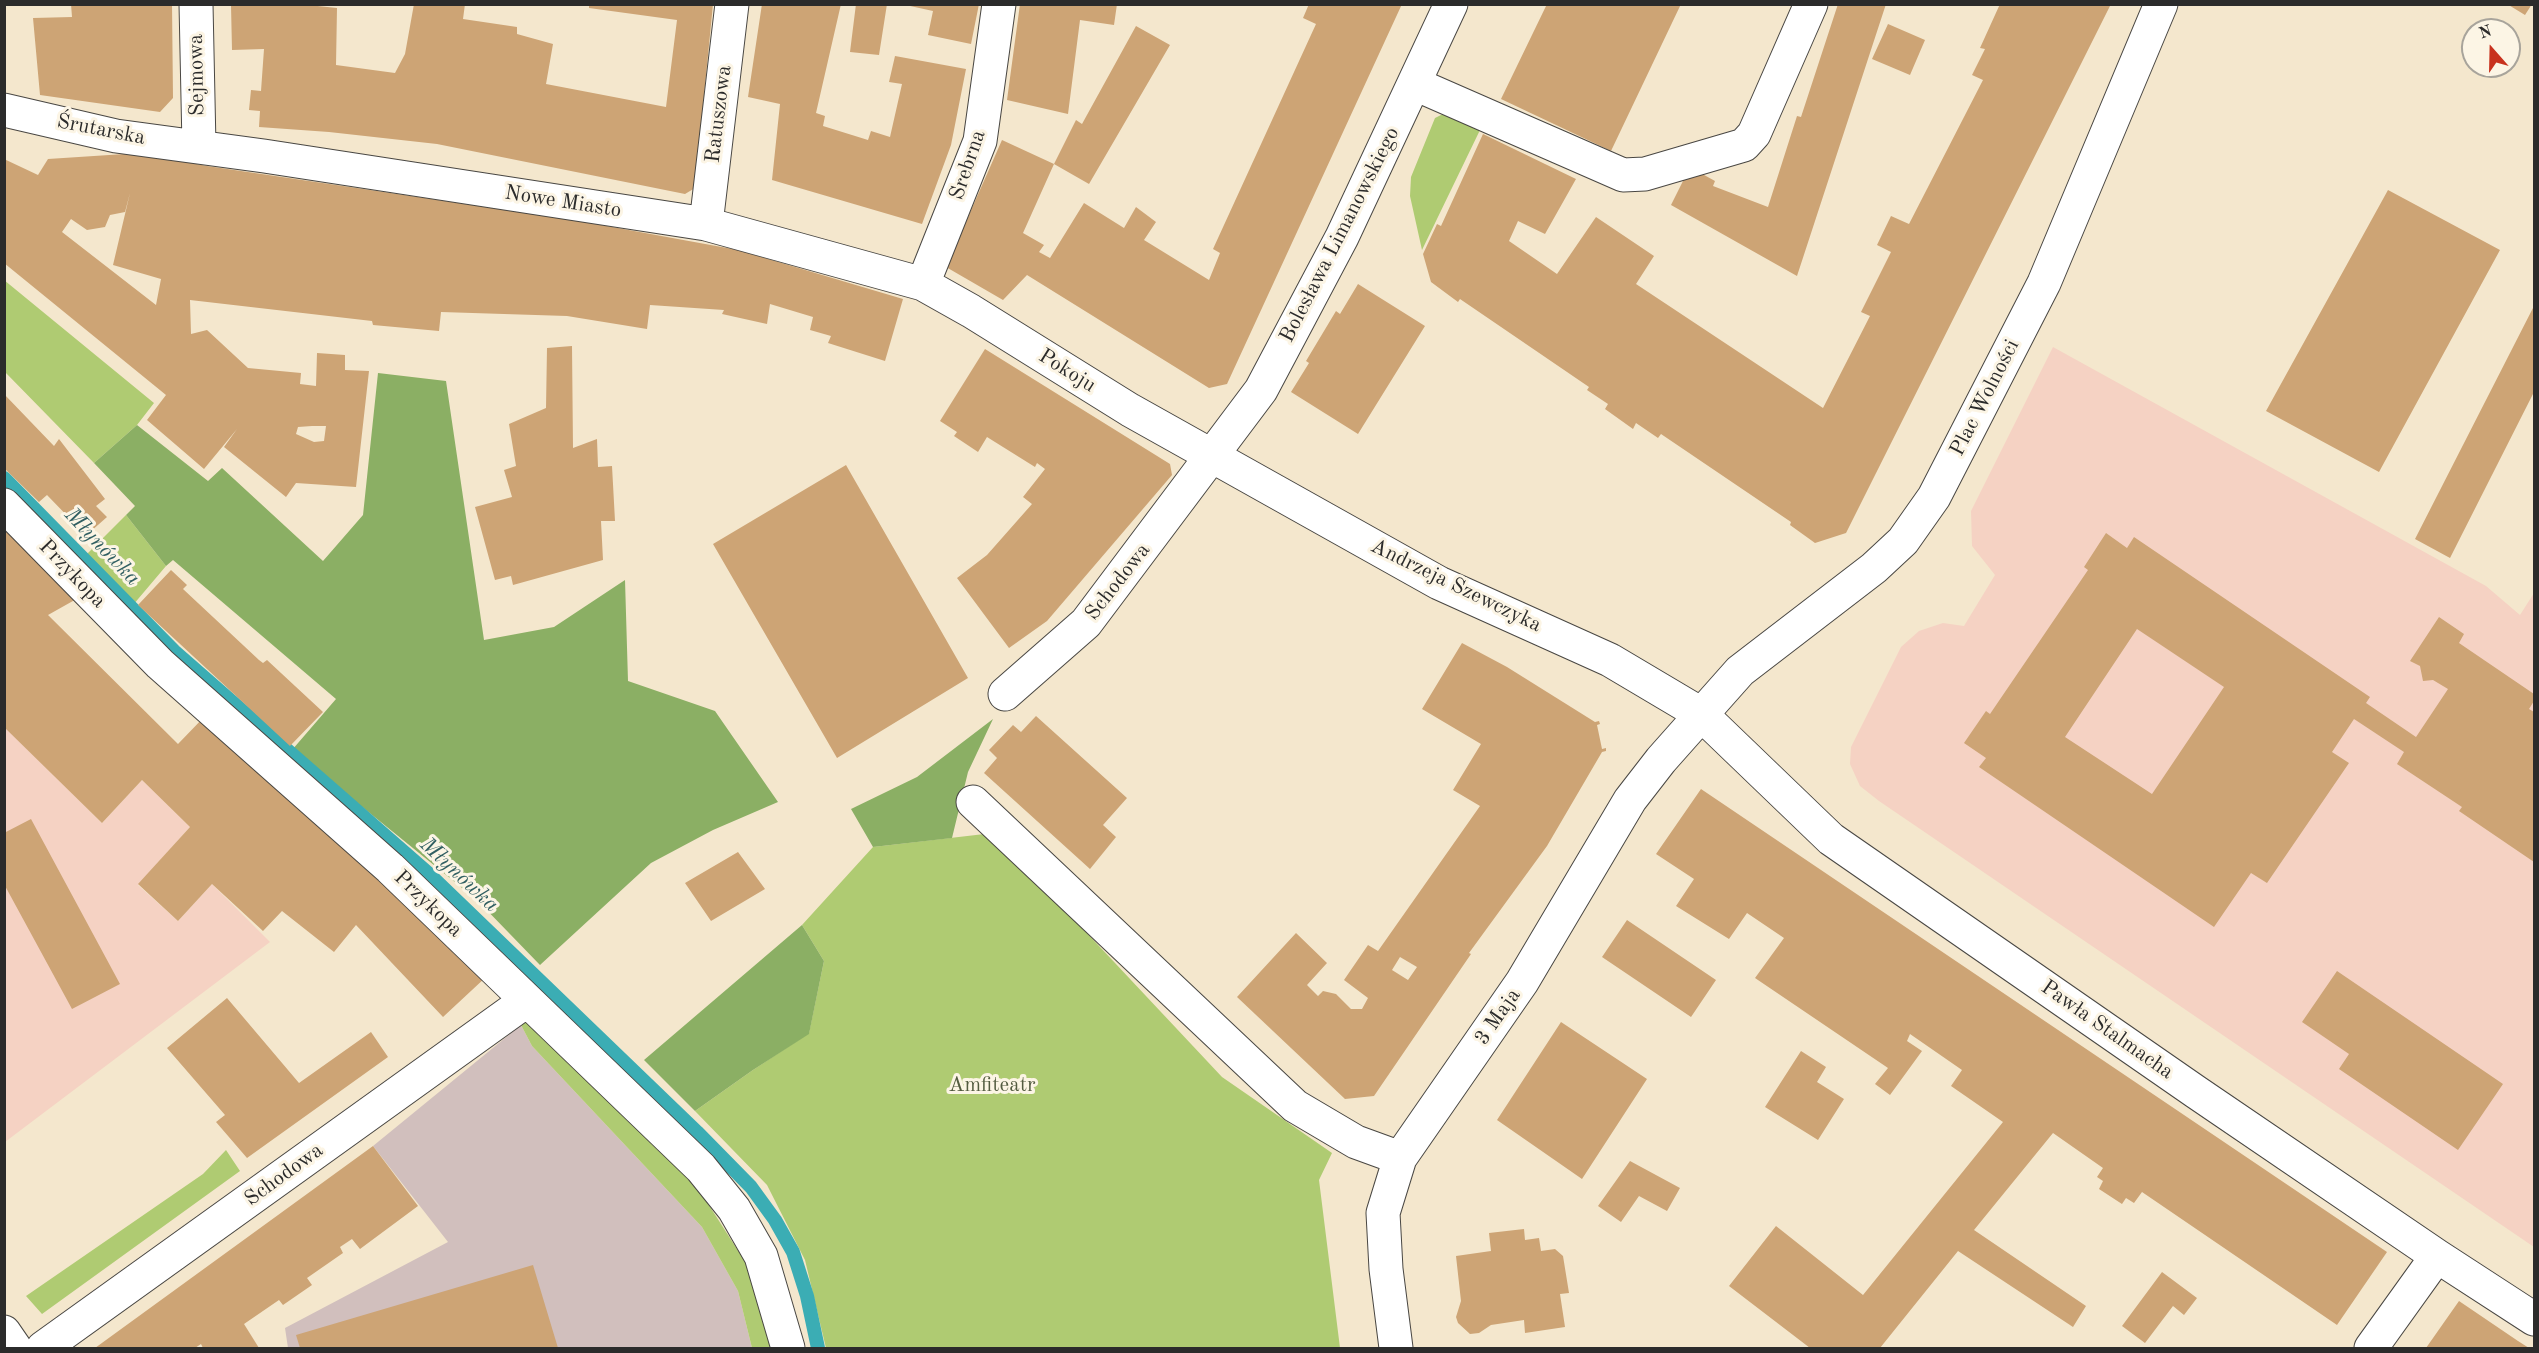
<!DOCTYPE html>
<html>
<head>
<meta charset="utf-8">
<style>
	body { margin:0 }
	#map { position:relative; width:2539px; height:1353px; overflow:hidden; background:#f4e7cd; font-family:"Old Standard TT",serif }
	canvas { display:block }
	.frame { position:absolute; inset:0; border:6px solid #2b2b2b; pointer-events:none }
	.north { position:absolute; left:2461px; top:18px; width:60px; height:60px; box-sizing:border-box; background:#fcf5e5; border:2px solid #a8a49b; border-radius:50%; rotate:340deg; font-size:16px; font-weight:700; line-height:24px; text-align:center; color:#2b2b2b }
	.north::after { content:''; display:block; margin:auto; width:21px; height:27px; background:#c8321e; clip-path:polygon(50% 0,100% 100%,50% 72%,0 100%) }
</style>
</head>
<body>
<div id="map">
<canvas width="2539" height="1353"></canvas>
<div class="frame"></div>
<div class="north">N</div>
</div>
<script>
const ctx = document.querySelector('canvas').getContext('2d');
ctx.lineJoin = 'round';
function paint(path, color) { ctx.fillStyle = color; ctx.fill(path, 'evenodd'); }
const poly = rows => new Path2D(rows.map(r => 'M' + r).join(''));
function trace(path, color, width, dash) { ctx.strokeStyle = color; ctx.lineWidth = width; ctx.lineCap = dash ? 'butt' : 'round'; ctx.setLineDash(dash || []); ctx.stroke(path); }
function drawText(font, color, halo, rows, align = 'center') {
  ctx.font = font + ' "Old Standard TT",serif'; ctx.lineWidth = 6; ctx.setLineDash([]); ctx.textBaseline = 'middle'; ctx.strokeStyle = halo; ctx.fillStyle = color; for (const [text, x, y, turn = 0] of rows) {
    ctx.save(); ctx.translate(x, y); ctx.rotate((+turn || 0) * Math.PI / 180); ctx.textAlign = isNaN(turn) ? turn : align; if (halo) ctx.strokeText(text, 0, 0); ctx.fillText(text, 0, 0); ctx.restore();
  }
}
paint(poly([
	[2053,347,2486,586,2520,615,2534,593,2534,1247,1879,801,1860,786,1850,764,1851,747,1901,647,1919,631,1943,623,1964,626,1995,575,1972,546,1971,511],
	[5,727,102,823,142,780,190,827,138,885,178,921,212,884,270,942,5,1142]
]), '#f5d2c3');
paint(poly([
	[521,1025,532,1046,702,1227,738,1291,752,1348,288,1348,285,1328,448,1242,373,1146]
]), '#d1bfbd');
paint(poly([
	[1445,113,1480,130,1422,250,1410,196,1411,177,1435,118],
	[4,280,154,403,137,425,94,463,5,372],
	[126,515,166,566,133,605,86,555],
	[993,833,1222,1077,1332,1153,1319,1180,1340,1348,826,1348,805,1260,767,1185,695,1111,753,1070,809,1033,824,961,802,925,873,847],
	[534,1016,689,1174,760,1285,777,1348,752,1348,738,1291,702,1227,532,1046,521,1025],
	[226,1150,240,1171,42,1314,26,1296,203,1174]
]), '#afcb72');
paint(poly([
	[378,373,446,381,484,640,554,627,625,580,628,681,715,711,778,802,713,830,651,863,540,965,477,900,292,750,336,699,173,560,166,566,126,515,135,506,94,463,137,425,208,481,222,468,323,561,363,515],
	[993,719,968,772,952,838,873,847,851,809,917,777],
	[802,925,824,961,809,1034,753,1070,695,1111,644,1060]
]), '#8baf64');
trace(poly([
	[4,478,174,651,428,873,697,1132,751,1187,775,1220,793,1252,807,1296,818,1348]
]), '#3badb4', 14);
paint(poly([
	[71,4,172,4,173,98,160,112,40,95,33,18,72,17],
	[414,4,465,4,463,19,517,27,517,34,553,44,546,84,666,107,677,20,589,8,589,4,713,4,695,188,685,194,437,144,329,132,259,127,260,111,249,110,251,90,261,91,264,49,232,50,231,5,308,5,337,8,336,65,395,73,405,54],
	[762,4,841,4,816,113,825,116,823,126,868,140,871,131,890,137,902,84,889,82,895,56,966,69,951,145,922,224,772,180,780,104,748,97],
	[856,4,887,4,879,55,850,52],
	[901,4,979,4,971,44,928,35,933,11],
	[1020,4,1117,4,1114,25,1080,20,1068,114,1007,100],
	[1309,4,1402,4,1227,384,1209,388,1027,275,1003,300,946,267,1002,140,1054,164,1023,233,1044,245,1039,252,1050,258,1084,203,1124,228,1136,207,1156,222,1144,240,1209,280,1220,253,1213,249,1316,24,1303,18],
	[1547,4,1681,4,1611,151,1501,99],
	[1838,4,1886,4,1797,276,1671,205,1685,177,1695,170,1715,181,1713,186,1768,207,1797,116,1801,117],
	[2000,4,2111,4,1846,533,1815,543,1790,525,1791,522,1661,434,1658,438,1636,423,1633,429,1605,409,1608,404,1587,390,1589,387,1460,299,1458,302,1431,282,1423,254,1437,224,1441,226,1483,134,1576,179,1545,234,1518,221,1509,241,1557,274,1596,217,1654,256,1636,284,1823,408,1870,316,1861,312,1891,252,1877,245,1891,216,1909,224,1983,80,1972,75,1985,49,1980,48],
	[2507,4,2532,4,2525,15],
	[1888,24,1925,40,1910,75,1872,59],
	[1136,26,1170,45,1089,184,1054,164,1076,120,1082,124],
	[140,153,207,166,574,220,738,250,903,299,885,361,828,343,831,336,810,330,813,317,770,304,767,324,722,314,724,310,650,305,647,329,567,316,441,312,439,331,373,325,372,321,190,300,191,334,207,330,248,368,301,373,300,384,316,386,317,353,345,355,345,370,369,371,356,487,296,483,286,497,224,447,237,429,204,469,147,420,166,395,4,263,4,159,38,175,48,159],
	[130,193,113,265,161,279,156,305,62,232,71,219,87,230,105,227,110,215,125,212],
	[312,426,326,426,324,441,314,442,296,434,298,427],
	[2388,190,2500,250,2379,472,2266,411],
	[1358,284,1425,326,1358,434,1291,392,1309,363,1306,361,1336,311,1340,314],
	[2534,306,2534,392,2450,558,2415,539],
	[572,346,573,448,597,439,598,467,612,466,615,521,601,521,603,560,513,585,511,576,495,580,475,507,512,497,504,470,516,466,509,424,546,408,547,348],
	[985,349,1170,464,1172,475,1047,621,1009,648,957,578,987,555,1032,504,1023,497,1045,469,1037,463,1035,467,987,437,978,452,954,436,957,432,940,421],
	[4,394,54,446,59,439,105,499,96,506,107,517,90,532,81,521,77,526,47,495,39,502,4,468],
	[846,465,968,678,837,758,713,544],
	[4,512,80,597,48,615,178,744,206,715,486,977,443,1017,356,925,334,952,282,911,263,931,212,884,178,921,138,884,190,827,142,780,102,823,4,727],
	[2106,533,2127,548,2134,537,2370,697,2366,703,2416,737,2448,689,2433,680,2423,681,2420,666,2410,661,2439,617,2464,634,2459,643,2534,694,2534,701,2529,709,2534,712,2534,862,2459,811,2462,807,2397,764,2404,752,2354,719,2332,752,2349,763,2267,883,2251,873,2214,927,1979,767,1986,758,1964,743,1986,711,1990,714,2088,570,2084,567],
	[2137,629,2224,687,2152,794,2065,737],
	[171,570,187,585,183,589,259,660,263,663,267,660,323,712,290,746,138,605],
	[1462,643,1507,667,1595,722,1599,721,1600,724,1597,725,1602,749,1606,748,1606,751,1602,752,1547,846,1469,953,1471,954,1374,1096,1345,1099,1237,997,1296,933,1327,963,1307,985,1318,996,1323,991,1336,994,1351,1009,1362,1009,1368,998,1344,980,1368,945,1378,951,1480,806,1453,790,1481,744,1422,709],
	[1400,957,1417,967,1408,980,1392,970],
	[1036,716,1127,798,1103,825,1116,837,1090,869,984,773,997,758,989,750,1013,725,1021,732],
	[1701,789,2387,1252,2337,1325,2142,1192,2134,1203,2126,1198,2122,1204,2099,1189,2103,1181,2097,1177,2103,1168,2053,1133,1974,1230,2086,1306,2073,1327,1958,1251,1880,1348,1810,1348,1729,1286,1776,1226,1863,1295,2003,1122,1951,1086,1962,1070,1910,1034,1907,1041,1922,1051,1890,1095,1875,1084,1888,1068,1755,978,1784,938,1747,913,1729,939,1676,906,1694,879,1656,854],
	[31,819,120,984,72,1009,4,884,4,833],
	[738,852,765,889,711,921,685,883],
	[1627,920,1716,980,1691,1017,1602,957],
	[2337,971,2503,1084,2458,1150,2339,1069,2349,1054,2302,1022],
	[227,998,299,1083,371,1032,388,1057,247,1158,216,1122,225,1115,167,1048],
	[1561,1022,1647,1079,1582,1179,1497,1120],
	[1801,1051,1826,1067,1817,1082,1844,1099,1818,1140,1765,1107],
	[373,1146,418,1206,360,1249,352,1239,340,1247,343,1253,307,1278,312,1285,283,1305,279,1300,244,1324,259,1348,203,1348,201,1344,195,1348,95,1348],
	[1630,1161,1680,1188,1667,1211,1639,1196,1621,1222,1598,1206],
	[1524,1229,1525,1240,1539,1238,1541,1251,1555,1249,1563,1256,1569,1293,1560,1294,1565,1327,1525,1333,1524,1320,1491,1325,1479,1333,1470,1334,1458,1323,1456,1317,1461,1301,1456,1256,1491,1251,1489,1233],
	[533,1265,558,1348,300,1348,296,1335],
	[2162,1272,2197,1298,2184,1315,2173,1306,2145,1343,2122,1326],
	[2459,1301,2518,1341,2529,1348,2426,1348]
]), '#cda475');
const minor = poly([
	[196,4,199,146],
	[1415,84,1623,175,1645,174,1744,145,1754,134,1811,4],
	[4,110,116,136,264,156,706,224,923,284,971,311,1130,410,1439,583,1610,660,1701,714,1831,839,2196,1092,2437,1256,2534,1319],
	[706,224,732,4],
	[923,284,980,141,999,4],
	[4,505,160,664,390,868,701,1168,734,1209,761,1256,788,1348],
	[1005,694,1086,623,1261,390,1342,237,1451,4],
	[973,802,1295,1106,1356,1142,1400,1158],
	[4,1332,15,1348],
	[43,1348,526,1001],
	[1396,1348,1386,1269,1383,1213,1400,1158,1522,982,1630,800,1661,760,1740,671,1874,568,1903,541,1934,497,2044,283,2161,4],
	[2371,1348,2437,1256]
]);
trace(minor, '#494743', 35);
trace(minor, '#fff', 33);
drawText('21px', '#2b2b2b', '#fcf5e5', [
	["Sejmowa",197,75,-91],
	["Ratuszowa",719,114,-83],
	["Śrutarska",101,130,11],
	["Srebrna",968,165,-71],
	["Nowe Miasto",563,202,9],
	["Bolesława Limanowskiego",1340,235,-63],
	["Pokoju",1067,371,32],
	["Plac Wolności",1985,398,-63],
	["Przykopa",72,574,46],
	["Schodowa",1118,582,-52],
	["Andrzeja Szewczyka",1456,586,26],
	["Przykopa",428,904,44],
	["3 Maja",1498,1017,-55],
	["Pawła Stalmacha",2107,1030,35],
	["Schodowa",284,1175,-36]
]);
drawText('21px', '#535b40', '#fcf5e5', [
	["Amfiteatr",992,1085]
]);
drawText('italic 22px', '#315f62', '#fcf5e5', [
	["Młynówka",102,547,46],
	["Młynówka",459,875,43]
]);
</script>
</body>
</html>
